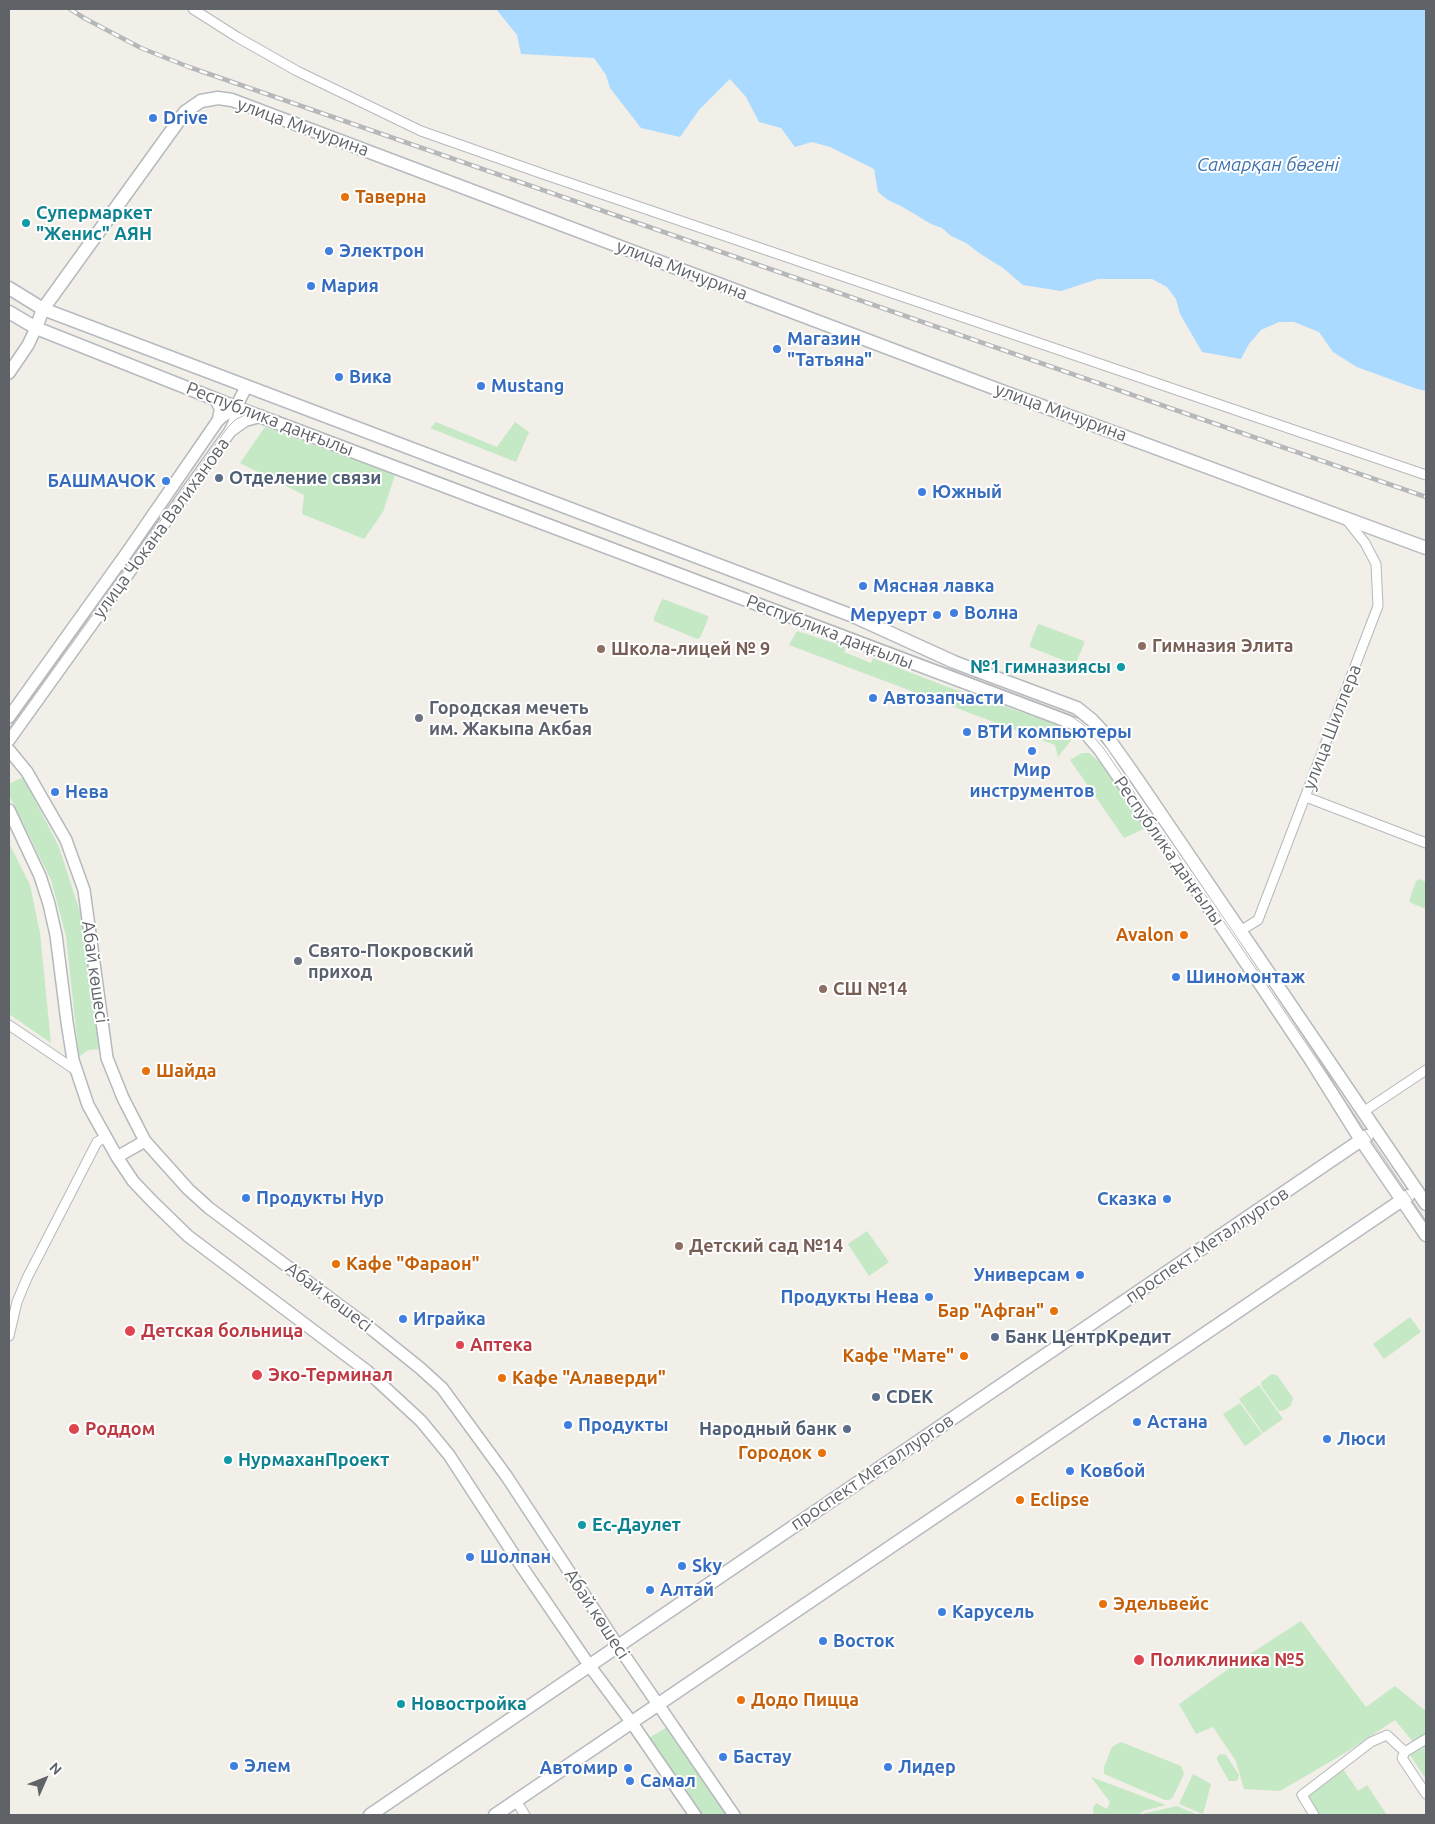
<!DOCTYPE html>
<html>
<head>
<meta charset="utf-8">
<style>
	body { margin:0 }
	#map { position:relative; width:1435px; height:1824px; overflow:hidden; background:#f1efe8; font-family:Ubuntu,sans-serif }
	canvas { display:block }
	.frame { position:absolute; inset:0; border:10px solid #5f6368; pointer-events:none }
	.north { position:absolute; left:20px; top:1754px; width:50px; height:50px; -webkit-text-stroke:4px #fff; paint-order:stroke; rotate:46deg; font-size:14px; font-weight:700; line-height:20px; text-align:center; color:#5f6368 }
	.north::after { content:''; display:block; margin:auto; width:18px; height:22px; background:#5f6368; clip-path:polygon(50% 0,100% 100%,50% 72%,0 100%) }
</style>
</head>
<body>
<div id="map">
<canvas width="1435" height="1824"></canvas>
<div class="frame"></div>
<div class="north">N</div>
</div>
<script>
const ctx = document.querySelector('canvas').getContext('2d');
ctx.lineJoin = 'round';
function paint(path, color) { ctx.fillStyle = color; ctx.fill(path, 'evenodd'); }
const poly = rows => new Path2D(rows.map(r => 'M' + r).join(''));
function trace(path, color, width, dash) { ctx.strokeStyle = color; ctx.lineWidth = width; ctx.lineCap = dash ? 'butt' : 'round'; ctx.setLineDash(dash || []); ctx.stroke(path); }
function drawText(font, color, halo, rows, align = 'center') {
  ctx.font = font + ' Ubuntu,sans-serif'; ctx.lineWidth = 4; ctx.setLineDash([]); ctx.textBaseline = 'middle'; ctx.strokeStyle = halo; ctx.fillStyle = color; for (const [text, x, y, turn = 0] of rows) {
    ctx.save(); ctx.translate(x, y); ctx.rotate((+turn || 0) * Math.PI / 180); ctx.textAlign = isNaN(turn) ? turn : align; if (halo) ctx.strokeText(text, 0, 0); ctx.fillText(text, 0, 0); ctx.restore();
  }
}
paint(poly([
	[436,422,497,447,515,422,529,432,516,462,430,428],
	[265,427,395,475,383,512,364,539,302,514,304,495,240,463],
	[663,599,708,616,708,619,700,638,697,639,654,621,654,618,661,601],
	[1039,624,1084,641,1084,644,1076,663,1073,664,1030,647,1030,644,1037,626],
	[797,631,846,647,844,652,871,663,873,658,945,686,1067,728,1073,738,1058,757,1055,745,789,645],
	[1082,753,1089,753,1104,765,1146,828,1124,838,1070,760],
	[23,777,59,847,82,918,101,1049,88,1050,79,1057,66,936,51,880,9,795,9,784],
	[9,843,30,885,40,933,51,1043,9,1014],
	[1420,879,1426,882,1426,909,1411,903,1409,901,1416,881],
	[867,1231,889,1262,869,1276,848,1244],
	[1410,1317,1421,1332,1384,1359,1373,1344],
	[1272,1374,1277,1375,1293,1398,1291,1405,1285,1410,1279,1411,1262,1387,1261,1382],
	[1259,1385,1283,1419,1263,1433,1239,1399],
	[1240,1403,1262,1434,1245,1446,1223,1414],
	[1301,1621,1366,1707,1395,1686,1426,1711,1426,1735,1413,1742,1395,1720,1345,1753,1280,1791,1244,1789,1236,1761,1213,1727,1196,1734,1179,1704,1244,1658],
	[667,1727,727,1815,701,1815,649,1738],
	[1121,1742,1181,1766,1184,1774,1173,1797,1169,1800,1165,1800,1104,1774,1104,1767,1112,1747],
	[1426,1746,1426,1779,1410,1755],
	[1220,1754,1226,1755,1239,1775,1237,1781,1229,1781,1217,1760,1217,1757],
	[1343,1769,1358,1791,1367,1785,1387,1815,1318,1815,1307,1796],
	[1193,1774,1211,1784,1203,1814,1179,1804],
	[1091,1777,1166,1805,1143,1811,1138,1815,1094,1815,1093,1808,1096,1803,1107,1809,1110,1802],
	[1177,1806,1198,1815,1141,1815,1142,1814]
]), '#c5e8c5');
paint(poly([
	[496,9,1426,9,1426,391,1417,389,1357,367,1333,352,1319,332,1294,322,1279,322,1261,330,1249,344,1241,359,1202,352,1180,314,1176,299,1167,287,1152,279,1098,279,1061,291,1023,285,1003,268,979,253,966,243,951,236,942,228,931,224,901,206,888,200,878,192,874,169,830,147,812,142,795,147,781,128,759,122,746,97,730,79,699,110,680,137,641,128,610,88,606,75,594,58,521,54,517,35]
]), '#aadaff');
const minor = poly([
	[193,9,237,37,297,71,421,131,546,175,1426,475],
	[1306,797,1426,843],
	[1240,931,1258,920,1378,606,1376,564,1365,543,1346,519],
	[9,1025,77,1071],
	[1363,1112,1426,1070],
	[9,1336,17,1302,27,1278,97,1142,106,1137],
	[1426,1739,1405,1752,1402,1758,1426,1794],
	[516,1801,525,1815],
	[1314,1815,1302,1795,1371,1742,1387,1735,1405,1752]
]);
const tertiary = poly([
	[9,373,28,345,36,328],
	[9,717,128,551,219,419,236,407,246,387],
	[9,740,231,430,235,420,236,407],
	[9,750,27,772,66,840,84,890,107,1058,123,1098,145,1141,188,1189,209,1208,374,1331,420,1368,442,1388,507,1477,618,1646,734,1815],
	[9,810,40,876,49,904,56,935,67,1022,73,1060,88,1105,117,1157,133,1181,152,1201,188,1236,367,1371,421,1421,449,1455,522,1567,589,1665,632,1723,695,1815],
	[117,1157,145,1141]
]);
const secondary = poly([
	[9,288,43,309,853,616,954,662,1077,708,1092,720,1106,735,1137,779,1426,1204],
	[9,312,36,328,243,410,1075,724,1085,732,1101,751,1227,934,1311,1060,1361,1140,1426,1235],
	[36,328,43,309,185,112,201,101,218,98,232,100,999,390,1426,548],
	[216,399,221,409,219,419],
	[231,430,245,420,260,416],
	[370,1815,1367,1136],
	[495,1815,1408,1196]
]);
trace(minor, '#b5b8bc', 11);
trace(tertiary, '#b5b8bc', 14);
trace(secondary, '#b6babf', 15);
trace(minor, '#fff', 9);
trace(tertiary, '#fff', 11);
trace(secondary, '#fff', 12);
trace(poly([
	[9,731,228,427,235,420,250,412,264,413,279,416,1071,716,1084,725,1104,749,1233,935,1426,1221]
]), '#b6b7b8', 1);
const rail = poly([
	[70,9,84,18,141,48,189,67,1426,497]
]);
trace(rail, '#b6b7b8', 4.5);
trace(rail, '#fff', 2.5, [8]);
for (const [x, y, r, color] of [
	[153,118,5,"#3f7fe0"],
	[345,197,5,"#e8710a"],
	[26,223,5,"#0f9aa8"],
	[329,251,5,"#3f7fe0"],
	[311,286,5,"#3f7fe0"],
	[777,349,5,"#3f7fe0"],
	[339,377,5,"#3f7fe0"],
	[481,386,5,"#3f7fe0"],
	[219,478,5,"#5c6f8a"],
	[166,481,5,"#3f7fe0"],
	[922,492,5,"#3f7fe0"],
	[863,586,5,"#3f7fe0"],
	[954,613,5,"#3f7fe0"],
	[937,615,5,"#3f7fe0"],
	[1142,646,5,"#8d6e63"],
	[601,649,5,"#8d6e63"],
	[1121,667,5,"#0f9aa8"],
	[873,698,5,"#3f7fe0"],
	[419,718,5,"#6b7280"],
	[967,732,5,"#3f7fe0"],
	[1032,751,5,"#3f7fe0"],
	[55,792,5,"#3f7fe0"],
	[1184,935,5,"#e8710a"],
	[298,961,5,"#6b7280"],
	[1176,977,5,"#3f7fe0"],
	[823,989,5,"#8d6e63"],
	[146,1071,5,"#e8710a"],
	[246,1198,5,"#3f7fe0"],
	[1167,1199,5,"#3f7fe0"],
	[679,1246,5,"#8d6e63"],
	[336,1264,5,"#e8710a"],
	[1080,1275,5,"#3f7fe0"],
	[929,1297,5,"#3f7fe0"],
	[1054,1311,5,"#e8710a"],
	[403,1319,5,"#3f7fe0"],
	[130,1331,6,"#e0444e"],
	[995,1337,5,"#5c6f8a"],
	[460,1345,5,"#e0444e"],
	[964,1356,5,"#e8710a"],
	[257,1375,6,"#e0444e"],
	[502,1378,5,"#e8710a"],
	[876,1397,5,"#5c6f8a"],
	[1137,1422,5,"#3f7fe0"],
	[568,1425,5,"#3f7fe0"],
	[74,1429,6,"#e0444e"],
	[847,1429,5,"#5c6f8a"],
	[1327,1439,5,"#3f7fe0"],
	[822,1453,5,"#e8710a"],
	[228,1460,5,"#0f9aa8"],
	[1070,1471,5,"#3f7fe0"],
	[1020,1500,5,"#e8710a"],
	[582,1525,5,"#0f9aa8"],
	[470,1557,5,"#3f7fe0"],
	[682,1566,5,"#3f7fe0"],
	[650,1590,5,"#3f7fe0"],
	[1103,1604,5,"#e8710a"],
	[942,1612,5,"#3f7fe0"],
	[823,1641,5,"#3f7fe0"],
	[1139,1660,6,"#e0444e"],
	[741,1700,5,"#e8710a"],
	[401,1704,5,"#0f9aa8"],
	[723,1757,5,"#3f7fe0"],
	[234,1766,5,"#3f7fe0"],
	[888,1767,5,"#3f7fe0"],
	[628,1768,5,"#3f7fe0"],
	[630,1781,5,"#3f7fe0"]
]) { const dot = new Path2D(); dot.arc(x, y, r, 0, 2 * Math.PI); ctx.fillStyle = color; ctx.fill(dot); trace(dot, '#fff', 2); }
drawText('bold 18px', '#366cbe', '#fff', [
	["Drive",163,118],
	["Электрон",339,251],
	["Мария",321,286],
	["Магазин",787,339],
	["\"Татьяна\"",787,360],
	["Вика",349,377],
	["Mustang",491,386],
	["БАШМАЧОК",156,481,"right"],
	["Южный",932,492],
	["Мясная лавка",873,586],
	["Волна",964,613],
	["Меруерт",927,615,"right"],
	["Автозапчасти",883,698],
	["ВТИ компьютеры",977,732],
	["Мир",1032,770,"center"],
	["инструментов",1032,791,"center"],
	["Нева",65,792],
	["Шиномонтаж",1186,977],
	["Продукты Нур",256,1198],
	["Сказка",1157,1199,"right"],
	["Универсам",1070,1275,"right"],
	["Продукты Нева",919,1297,"right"],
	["Играйка",413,1319],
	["Астана",1147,1422],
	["Продукты",578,1425],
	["Люси",1337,1439],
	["Ковбой",1080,1471],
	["Шолпан",480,1557],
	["Sky",692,1566],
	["Алтай",660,1590],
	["Карусель",952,1612],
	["Восток",833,1641],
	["Бастау",733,1757],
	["Элем",244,1766],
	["Лидер",898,1767],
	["Автомир",618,1768,"right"],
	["Самал",640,1781]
], 'left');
drawText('18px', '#5f6368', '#fff', [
	["улица Мичурина",303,127,20],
	["улица Мичурина",682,270,21],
	["улица Мичурина",1061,412,20],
	["Республика даңғылы",270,419,21],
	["улица Чокана Валиханова",161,528,-54],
	["Республика даңғылы",830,632,21],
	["улица Шиллера",1332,727,-69],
	["Республика даңғылы",1169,851,55],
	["Абай көшесі",95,972,82],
	["проспект Металлургов",1207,1245,-34],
	["Абай көшесі",329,1297,37],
	["проспект Металлургов",872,1472,-34],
	["Абай көшесі",597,1614,57]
]);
drawText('bold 18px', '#c56008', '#fff', [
	["Таверна",355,197],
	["Avalon",1174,935,"right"],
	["Шайда",156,1071],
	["Кафе \"Фараон\"",346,1264],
	["Бар \"Афган\"",1044,1311,"right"],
	["Кафе \"Мате\"",954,1356,"right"],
	["Кафе \"Алаверди\"",512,1378],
	["Городок",812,1453,"right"],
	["Eclipse",1030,1500],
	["Эдельвейс",1113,1604],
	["Додо Пицца",751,1700]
], 'left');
drawText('bold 18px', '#0d838f', '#fff', [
	["Супермаркет",36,213],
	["\"Женис\" АЯН",36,234],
	["№1 гимназиясы",1111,667,"right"],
	["НурмаханПроект",238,1460],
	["Ес-Даулет",592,1525],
	["Новостройка",411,1704]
], 'left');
drawText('bold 18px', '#4e5e75', '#fff', [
	["Отделение связи",229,478],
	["Банк ЦентрКредит",1005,1337],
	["CDEK",886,1397],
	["Народный банк",837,1429,"right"]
], 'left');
drawText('bold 18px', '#785e54', '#fff', [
	["Гимназия Элита",1152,646],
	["Школа-лицей № 9",611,649],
	["СШ №14",833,989],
	["Детский сад №14",689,1246]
], 'left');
drawText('bold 18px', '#5b616d', '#fff', [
	["Городская мечеть",429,708],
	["им. Жакыпа Акбая",429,729],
	["Свято-Покровский",308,951],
	["приход",308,972]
], 'left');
drawText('bold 18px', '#be3a42', '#fff', [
	["Детская больница",141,1331],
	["Аптека",470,1345],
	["Эко-Терминал",268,1375],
	["Роддом",85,1429],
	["Поликлиника №5",1150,1660]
], 'left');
drawText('italic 19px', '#4174aa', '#fff', [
	["Самарқан бөгені",1268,165]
]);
</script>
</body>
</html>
